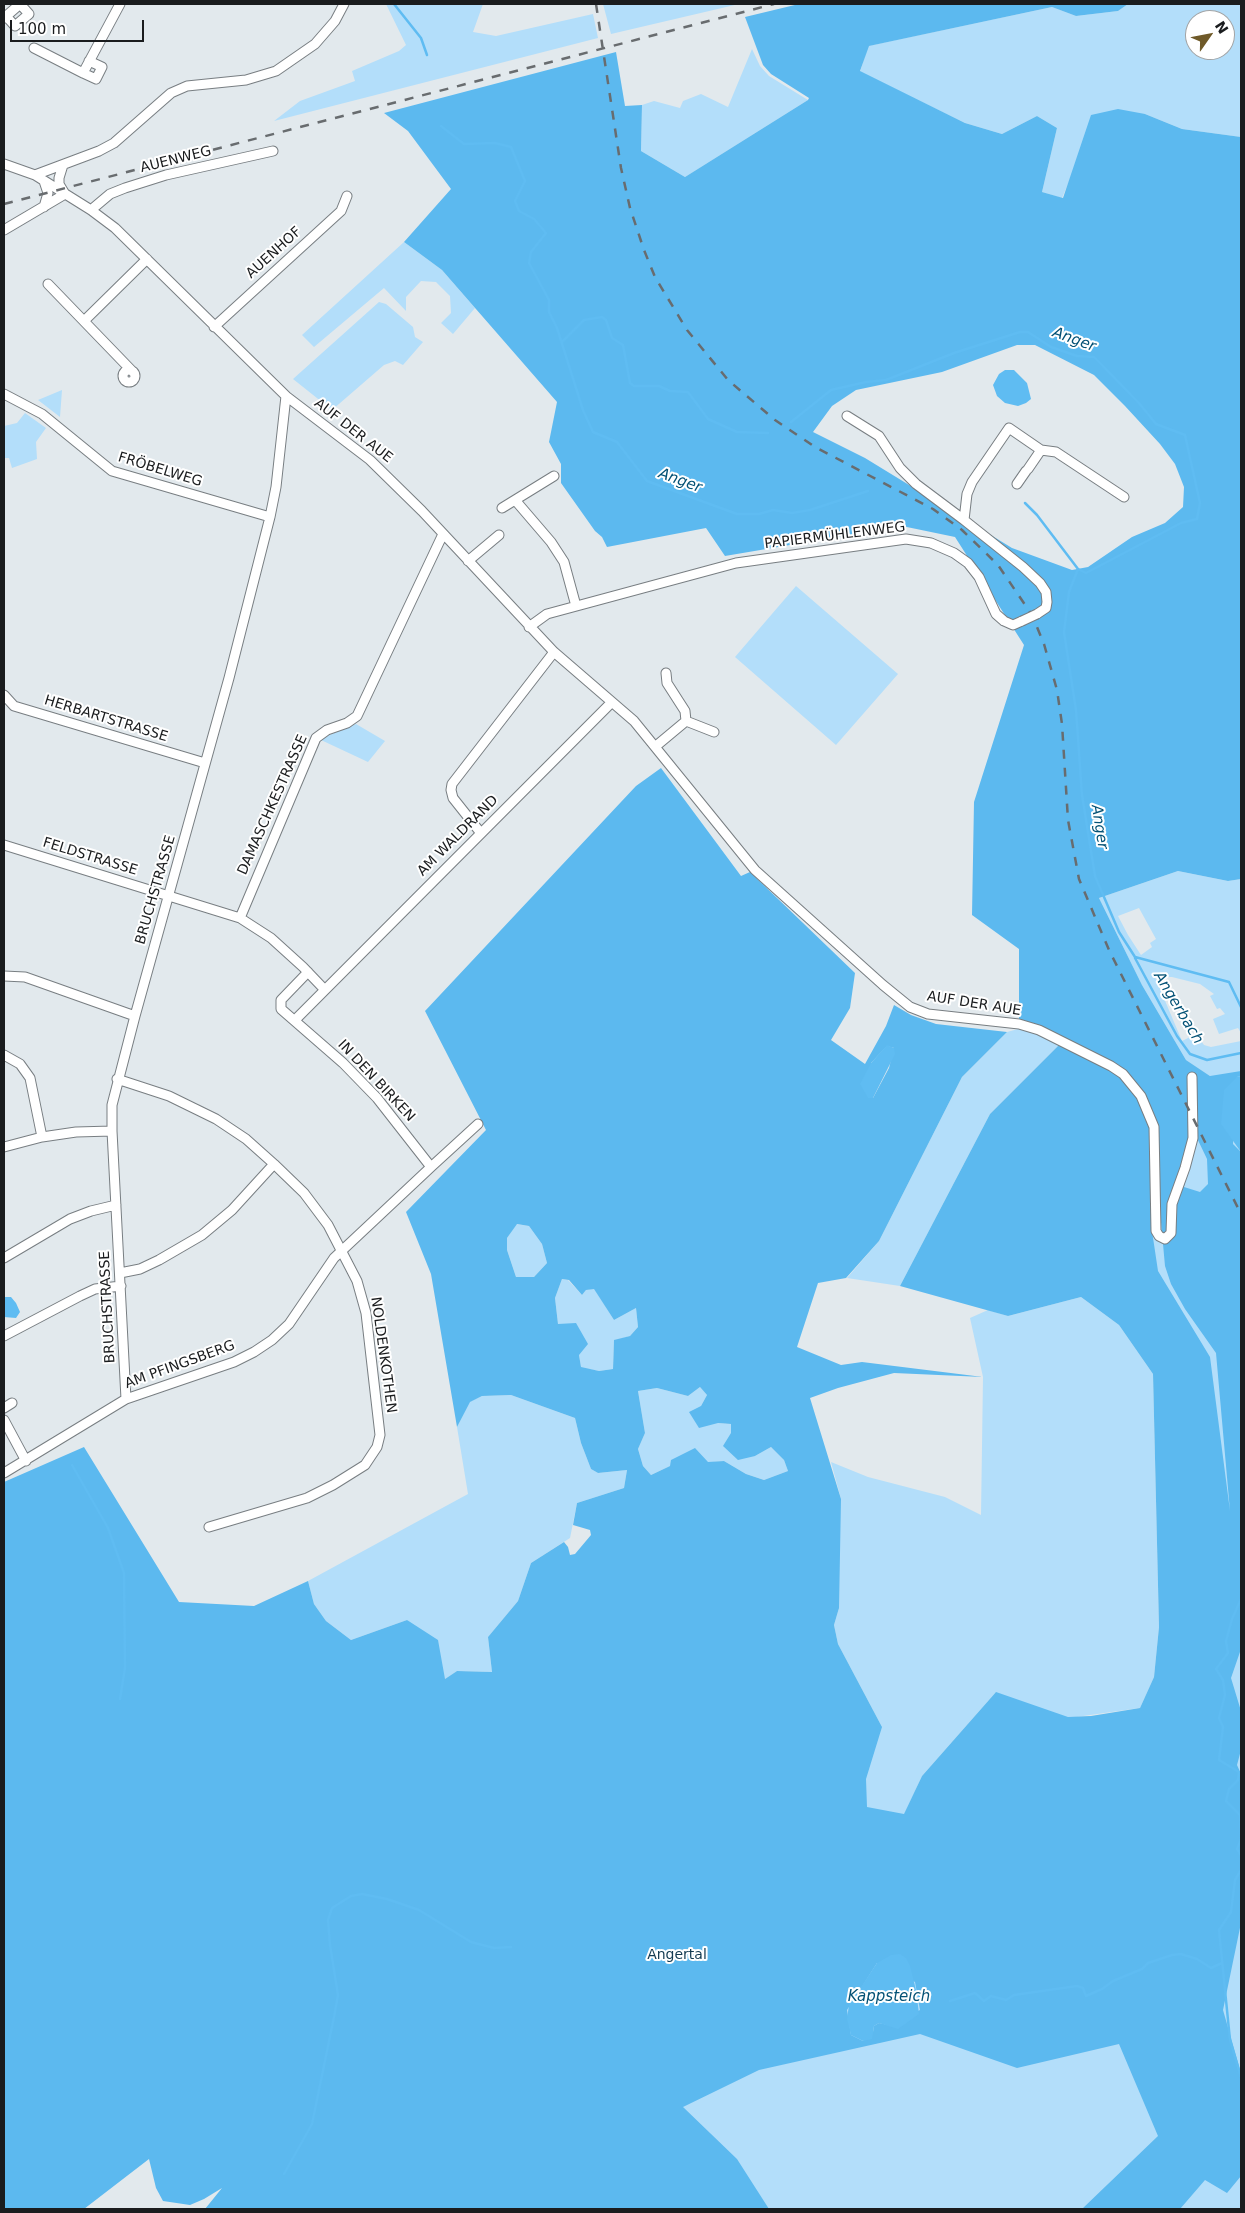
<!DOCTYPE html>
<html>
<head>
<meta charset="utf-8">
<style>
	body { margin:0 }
	#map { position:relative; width:1245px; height:2213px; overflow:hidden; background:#e2e9ed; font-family:"DejaVu Sans",sans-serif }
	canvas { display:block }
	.frame { position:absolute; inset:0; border:5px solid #1a1c1e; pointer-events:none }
	.north { position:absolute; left:1185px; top:10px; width:50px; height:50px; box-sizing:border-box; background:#fff; border:1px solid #a3a4a5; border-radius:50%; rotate:57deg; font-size:14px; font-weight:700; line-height:20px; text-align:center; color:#1a1c1e }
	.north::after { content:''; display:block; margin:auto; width:18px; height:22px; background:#6f5a29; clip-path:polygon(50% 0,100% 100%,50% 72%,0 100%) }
	.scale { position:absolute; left:10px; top:20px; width:134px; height:22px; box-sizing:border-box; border:2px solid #1a1c1e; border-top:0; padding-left:6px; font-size:15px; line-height:18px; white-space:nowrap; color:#1a1c1e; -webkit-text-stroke:4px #fff; paint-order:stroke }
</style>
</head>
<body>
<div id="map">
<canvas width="1245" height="2213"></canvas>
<div class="frame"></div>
<div class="north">N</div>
<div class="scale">100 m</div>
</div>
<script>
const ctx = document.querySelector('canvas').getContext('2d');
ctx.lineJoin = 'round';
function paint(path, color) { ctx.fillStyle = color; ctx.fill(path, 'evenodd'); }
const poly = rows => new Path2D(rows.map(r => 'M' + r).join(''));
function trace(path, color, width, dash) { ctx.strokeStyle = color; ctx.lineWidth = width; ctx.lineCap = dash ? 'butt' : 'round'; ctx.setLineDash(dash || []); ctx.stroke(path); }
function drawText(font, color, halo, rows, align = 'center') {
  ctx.font = font + ' "DejaVu Sans",sans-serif'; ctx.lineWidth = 4; ctx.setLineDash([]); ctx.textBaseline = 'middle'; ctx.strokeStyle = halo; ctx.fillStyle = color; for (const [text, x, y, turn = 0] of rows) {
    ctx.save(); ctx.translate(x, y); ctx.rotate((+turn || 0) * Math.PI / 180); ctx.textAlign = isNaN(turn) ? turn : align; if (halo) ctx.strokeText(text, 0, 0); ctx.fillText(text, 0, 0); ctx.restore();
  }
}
paint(poly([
	[386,4,483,4,473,32,496,36,593,14,598,38,274,121,300,101,355,81,352,71,399,51,406,45],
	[603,4,739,4,611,34],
	[1128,4,1241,4,1241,137,1182,129,1145,114,1070,179,1062,198,1042,192,1057,128,1037,116,1002,134,965,123,860,72,868,46,1052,7,1076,16,1118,11],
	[1195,20,1225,20,1225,50,1195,50],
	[752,49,760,66,769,76,808,100,685,177,641,151,642,105,654,101,680,108,683,101,701,94,728,107],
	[404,242,442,270,475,308,453,334,441,323,451,313,450,296,436,282,421,281,406,297,406,311,384,288,314,347,302,335],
	[379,302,386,304,413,327,415,337,423,342,403,365,395,361,384,365,332,410,293,379],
	[62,390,60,417,38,400],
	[25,413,46,428,36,442,37,459,12,468,9,458,4,458,4,426,17,423],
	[796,586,898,674,836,745,735,657],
	[356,724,385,741,368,762,321,740,327,736],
	[1178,871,1228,881,1241,879,1241,1033,1238,1028,1219,1034,1213,1019,1225,1014,1220,1008,1217,1009,1210,996,1214,994,1200,984,1172,977,1155,977,1182,1041,1196,1034,1204,1045,1211,1047,1241,1041,1241,2209,237,2209,841,1499,831,1462,868,1477,945,1497,981,1515,983,1377,970,1318,988,1310,1008,1316,1081,1297,1119,1325,1153,1374,1159,1627,1154,1677,1140,1708,1076,1717,1146,1715,1177,1595,1127,1110,1037,1023,1070,991,1192,1123,1210,1076,1186,1060,1142,985,1099,898],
	[1139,908,1156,939,1150,943,1152,947,1141,955,1128,935,1118,916],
	[839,1608,834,1625,838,1644,882,1727,836,1657,831,1625],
	[996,1692,899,1830,890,1812,904,1815,922,1776],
	[1018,1029,1037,1034,1060,1044,990,1114,900,1286,847,1278,879,1241,962,1077,1007,1032],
	[516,1224,529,1226,542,1244,547,1263,534,1277,516,1277,507,1250,507,1238],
	[562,1279,568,1280,582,1295,586,1290,594,1288,614,1320,636,1308,638,1327,630,1336,614,1341,613,1369,599,1371,581,1368,579,1355,558,1324,555,1298],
	[700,1387,707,1395,701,1406,718,1423,731,1424,731,1433,755,1456,771,1447,784,1460,788,1471,764,1480,746,1474,724,1461,670,1466,651,1475,643,1466,638,1449,645,1433,638,1391,657,1388,688,1396],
	[511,1395,575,1418,581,1443,591,1469,598,1473,627,1470,624,1488,577,1503,570,1538,531,1563,518,1601,488,1637,492,1672,457,1671,445,1679,407,1620,351,1640,326,1621,314,1604,308,1581,468,1494,457,1427,469,1402,482,1396]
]), '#b3defa');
paint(poly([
	[799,4,1128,4,1118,11,1076,16,1052,7,869,46,860,71,965,123,1002,134,1037,116,1057,128,1042,192,1063,198,1091,115,1118,109,1145,114,1182,129,1241,137,1241,879,1228,881,1178,871,1099,898,1142,985,1186,1060,1210,1076,1241,1071,1241,1076,1237,1077,1233,1144,1241,1152,1241,1649,1231,1678,1241,1711,1241,1750,1237,1765,1241,1774,1241,1923,1223,2010,1241,2073,1241,2176,1227,2193,1205,2180,1180,2209,1082,2209,1158,2136,1119,2044,1017,2068,920,2034,759,2070,683,2107,737,2159,769,2209,205,2209,222,2188,204,2199,190,2205,163,2201,156,2188,149,2159,84,2209,4,2209,4,1482,84,1447,179,1602,254,1606,308,1581,314,1604,326,1621,351,1640,407,1620,438,1640,445,1679,457,1671,492,1672,488,1637,518,1601,531,1563,564,1542,568,1547,570,1555,575,1554,591,1535,590,1530,573,1525,577,1503,624,1488,627,1470,598,1473,591,1469,581,1443,575,1418,511,1395,482,1396,470,1402,457,1427,431,1274,406,1212,486,1130,425,1011,636,786,661,768,741,876,750,872,855,973,850,1008,831,1040,865,1064,886,1026,894,1005,911,1015,936,1024,1007,1032,962,1077,879,1241,846,1278,818,1283,797,1347,841,1365,862,1362,983,1377,894,1373,838,1388,810,1398,841,1499,839,1608,834,1625,838,1644,882,1727,866,1779,867,1807,904,1814,922,1776,996,1692,1068,1717,1091,1716,1140,1708,1154,1677,1159,1627,1153,1374,1119,1325,1081,1297,1008,1316,900,1286,990,1114,1060,1044,1116,1074,1128,1085,1138,1099,1152,1129,1152,1231,1158,1271,1210,1357,1230,1511,1216,1353,1185,1309,1171,1284,1165,1266,1159,1200,1157,1123,1153,1112,1148,1100,1133,1080,1121,1067,1065,1038,1019,1020,1019,949,972,915,974,802,1024,645,955,537,902,526,725,556,706,528,607,547,602,537,595,531,561,483,561,464,549,442,557,402,442,270,404,242,451,189,408,131,384,113,616,52,625,106,642,105,641,151,685,177,808,100,809,98,771,74,763,65,745,17],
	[1017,345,1035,345,1094,375,1125,406,1160,444,1175,464,1184,487,1183,507,1165,523,1132,537,1088,567,1072,570,1012,548,865,458,813,432,832,406,856,390,942,372],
	[887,1046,894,1048,889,1068,873,1098,871,1063],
	[1196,1136,1207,1159,1208,1184,1200,1192,1184,1187],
	[517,1224,529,1226,542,1244,547,1263,534,1277,516,1277,507,1250,507,1238],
	[562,1279,569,1280,582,1295,586,1290,594,1289,614,1320,636,1308,638,1327,630,1336,614,1340,613,1369,599,1371,581,1367,579,1355,588,1344,576,1323,558,1324,555,1298],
	[700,1387,707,1395,701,1406,689,1412,699,1428,718,1423,731,1424,731,1433,723,1446,738,1460,755,1456,771,1447,784,1460,788,1471,764,1480,746,1474,724,1461,708,1462,695,1448,671,1460,670,1466,651,1475,643,1466,638,1449,645,1433,638,1391,657,1388,688,1396],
	[877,1963,915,1982,920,2010,888,2025,879,2023,874,2026,873,2032,863,2041,851,2035,847,2010]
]), '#5cb9ef');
paint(poly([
	[1005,370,1014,370,1027,383,1031,399,1026,403,1018,406,1005,403,997,396,993,385,999,374],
	[887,1045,894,1048,895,1054,873,1098,868,1098,860,1084,871,1063],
	[1241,1076,1241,1152,1221,1124,1224,1090,1237,1077],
	[4,1297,11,1297,16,1303,20,1312,16,1318,4,1317],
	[900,1954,906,1958,910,1966,916,1990,919,2014,898,2029,879,2023,874,2026,872,2039,863,2041,851,2035,847,2019,849,2005,877,1963,891,1955]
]), '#5fbcf2');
trace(poly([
	[394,4,421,38,427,55],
	[441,126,464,144,495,143,511,147,525,181,515,201,519,211,534,219,546,233,531,252,529,263,549,300,549,312,557,328,583,410,593,432,617,442,647,481,737,514,759,514,773,510,792,513,810,510,868,491],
	[562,342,584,320,602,317,606,320,612,338,623,345,630,383,634,386,659,386,670,391,688,392,708,419,737,432,768,433],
	[791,422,831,390,866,382,886,380,954,353,1020,332,1028,332,1051,347,1077,356,1094,357,1139,403,1156,424,1185,435,1200,503,1197,519,1181,523,1086,573,1078,569,1037,515,1025,503],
	[1078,569,1069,592,1064,632,1076,710,1082,795,1095,876,1119,932,1135,957,1229,982,1241,1007],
	[1135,958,1177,1036,1190,1054,1207,1060,1241,1053],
	[72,1465,108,1528,124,1573,125,1668,120,1699],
	[1241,1599,1232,1619,1226,1641,1228,1653,1216,1669,1223,1680,1225,1695,1219,1718,1223,1727,1219,1760,1239,1772,1238,1780,1229,1789,1226,1801,1240,1815,1241,1839,1237,1849,1241,1855],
	[1241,1870,1235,1880,1231,1912,1219,1930,1230,2040,1241,2077],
	[950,2001,975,1993,984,2001,991,1996,1006,2000,1014,1995,1077,1986,1083,1988,1086,1996,1102,1989,1113,1981,1142,1969,1148,1963,1172,1955,1181,1954,1197,1959,1211,1968,1222,1963],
	[284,2174,312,2124,334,2017,338,1995,330,1945,328,1920,332,1908,351,1896,362,1894,387,1899,419,1910,471,1942,494,1948,511,1947]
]), '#5fbcf2', 2.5);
const minor = poly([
	[6,16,15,26,29,14,20,4],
	[4,18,20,4],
	[34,48,83,73,120,4],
	[83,73,96,79,102,67,89,61],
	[4,164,35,175,91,210,115,228,286,396,370,460,422,511,554,652,634,721,755,870,883,985,910,1007,928,1014,1019,1024,1039,1030,1111,1066,1123,1074,1141,1096,1154,1127,1156,1231,1159,1236,1165,1239,1171,1233,1172,1204,1185,1168,1193,1138,1192,1077],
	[63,165,59,178,59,184,65,194],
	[35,175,99,151,114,143,171,93,187,86,246,80,276,71,315,44,335,21,344,4],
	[44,181,48,193,44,207],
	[91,210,110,194,125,188,166,175,273,151],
	[4,230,65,194],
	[48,284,133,372],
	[84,321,147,259],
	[214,327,341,211,347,196],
	'123 376a6 6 0 1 1 12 0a6 6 0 1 1-12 0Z',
	[4,394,42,414,112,471,270,517],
	[847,416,879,436,900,468,916,484,964,520],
	[1028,469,1041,450],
	[1017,484,1026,471],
	[515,500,554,476],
	[502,508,515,500,551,542,564,562,576,606],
	[468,561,499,535],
	[1037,614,1046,608,1047,602,1046,592,1040,583,1023,567,964,520,967,494,972,482,1009,428,1041,450,1056,452,1124,497],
	[529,627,547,614,736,563,906,539,931,543,954,553,968,563,979,577,996,614,1004,621,1013,625,1022,621],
	[666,673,667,683,685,711,686,721],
	[4,695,14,706,205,763],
	[656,746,686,721,714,732],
	[480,832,453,798,451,790,452,784,554,652],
	[4,845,240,918,271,938,303,967,325,990],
	[240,918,316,738,327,730,347,723,357,716,443,534],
	[4,976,25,977,135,1016],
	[296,1019,612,702],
	[4,1055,20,1064,30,1078,42,1137],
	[117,1079,169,1096,216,1119,246,1139,274,1164,304,1193,328,1225,357,1281,366,1313,380,1435,377,1447,365,1465,333,1485,307,1498,209,1527],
	[4,1147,42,1137,76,1132,112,1131],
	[431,1167,478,1124],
	[4,1258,70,1219,91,1211,116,1205],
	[120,1273,140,1269,159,1260,202,1235,232,1210,274,1164],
	[4,1336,80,1296,95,1289,121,1286],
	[126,1399,112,1131,112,1105,135,1016,229,678,270,517,276,487,286,396],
	[4,1408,12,1403],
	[4,1420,26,1461],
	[4,1473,126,1399,234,1362,254,1352,272,1340,289,1324,334,1258,431,1167,377,1098,343,1063,281,1009,281,1000,308,972]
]);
trace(minor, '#787e82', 11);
trace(minor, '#fff', 9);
trace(poly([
	[596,4,621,168,630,208,644,250,655,277,687,330,728,380,775,420,815,447,933,509,962,530,998,565,1032,615,1044,644,1057,690,1062,724,1068,820,1079,879,1109,950,1241,1214],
	[4,204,774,4]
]), '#686c6f', 2.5, [9, 9]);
const minorBridge = poly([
	[1022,621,1037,614]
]);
trace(minorBridge, '#787e82', 11, []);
trace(minorBridge, '#fff', 9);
drawText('14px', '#1a1c1e', '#fff', [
	["AUENWEG",176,160,-14],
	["AUENHOF",274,253,-42],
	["AUF DER AUE",353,431,38],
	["FRÖBELWEG",160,470,17],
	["PAPIERMÜHLENWEG",835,536,-7],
	["HERBARTSTRASSE",106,719,17],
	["DAMASCHKESTRASSE",273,805,-66],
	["AM WALDRAND",458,836,-45],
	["FELDSTRASSE",90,857,17],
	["BRUCHSTRASSE",156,890,-74],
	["AUF DER AUE",974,1004,9],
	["IN DEN BIRKEN",376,1081,47],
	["BRUCHSTRASSE",108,1307,-93],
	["NOLDENKOTHEN",383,1355,82],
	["AM PFINGSBERG",180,1365,-20]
]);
drawText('14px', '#123a51', '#fff', [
	["Angertal",677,1955]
]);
drawText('italic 15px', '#045276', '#fff', [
	["Anger",1074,340,20],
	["Anger",680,481,20],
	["Anger",1099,827,81],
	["Angerbach",1178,1008,59],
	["Kappsteich",889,1997]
]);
</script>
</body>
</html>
